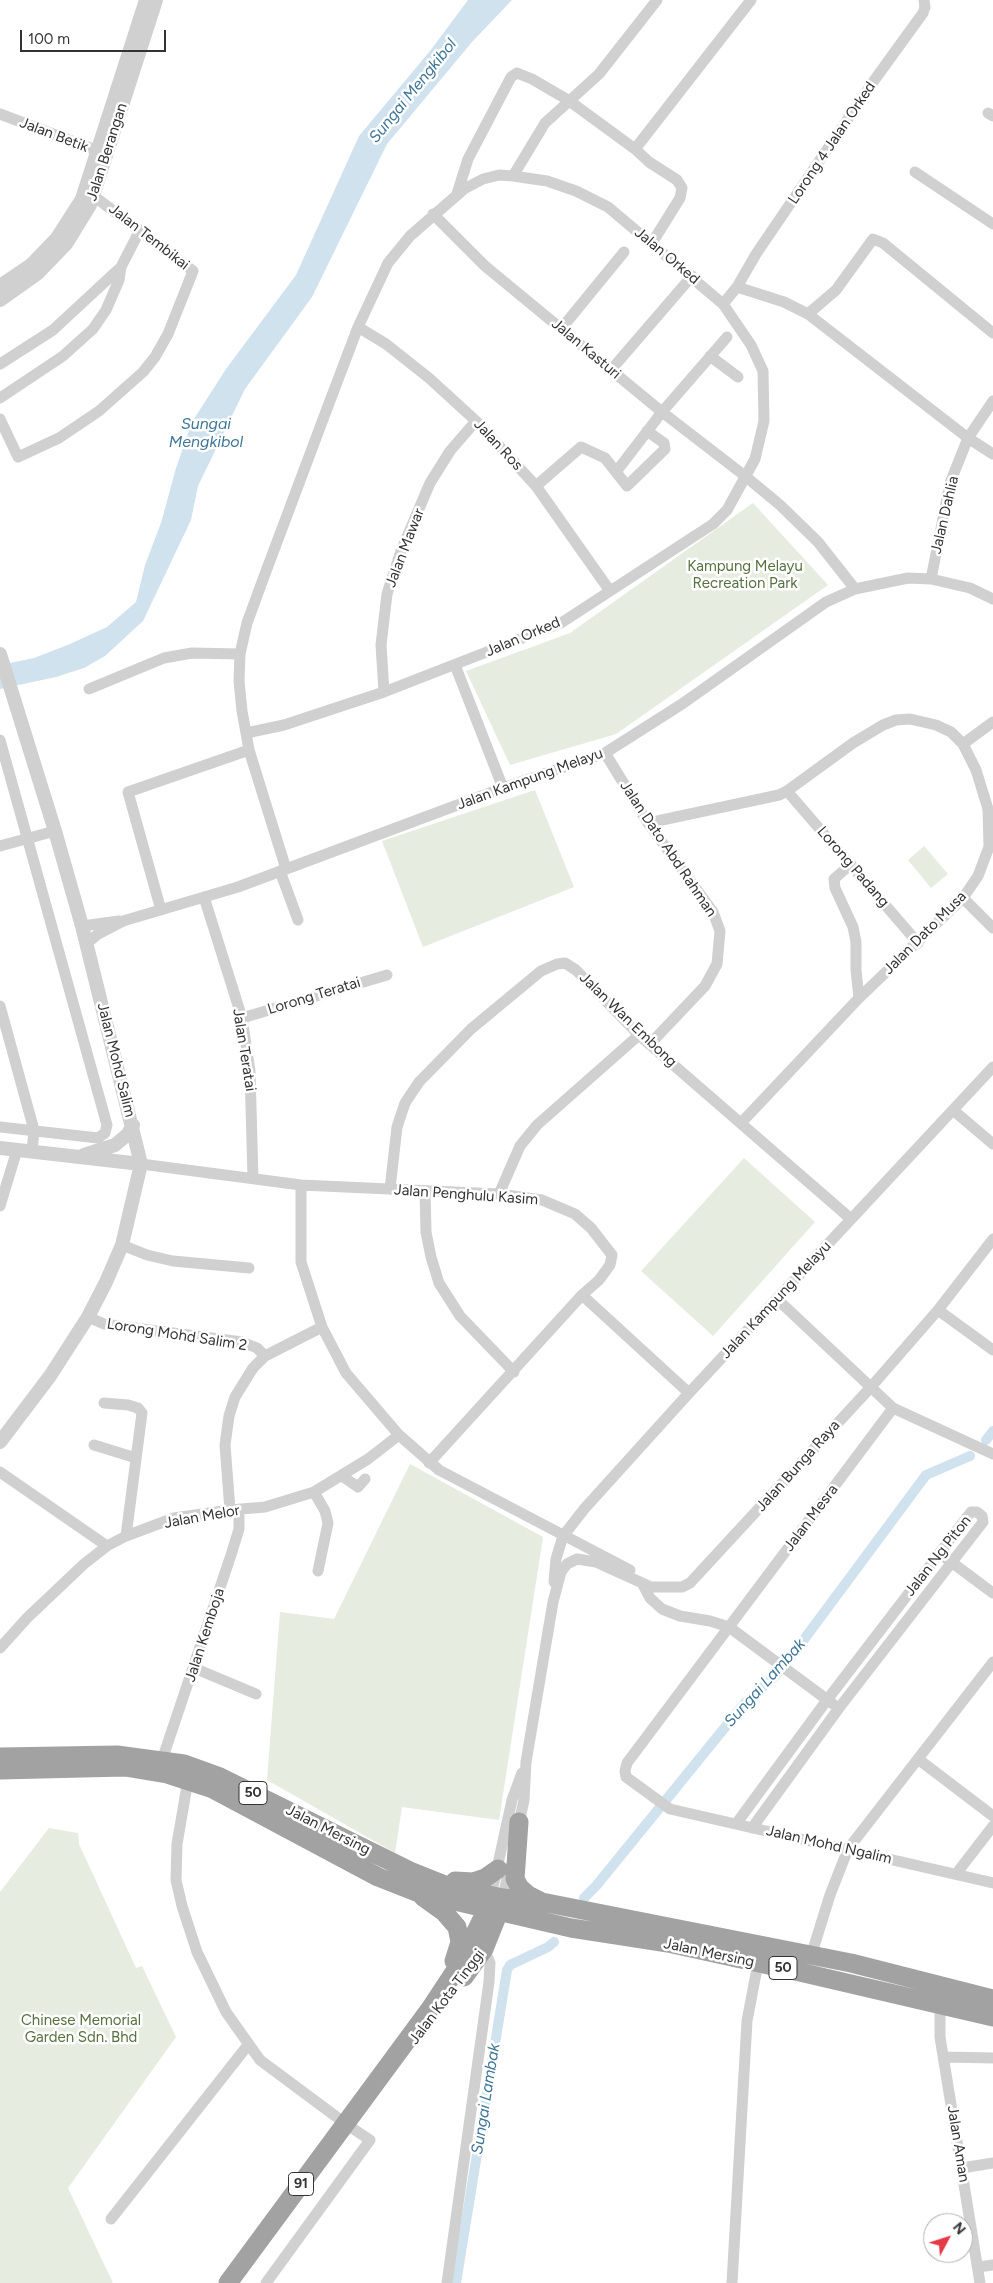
<!DOCTYPE html>
<html>
<head>
<meta charset="utf-8">
<style>
	body { margin:0 }
	#map { position:relative; width:993px; height:2283px; overflow:hidden; background:#fff; font-family:Figtree,sans-serif }
	canvas { display:block }
	.north { position:absolute; left:923px; top:2213px; width:50px; height:50px; box-sizing:border-box; background:#fff; border:1px solid #adadad; border-radius:50%; rotate:50deg; font-size:14px; font-weight:700; line-height:20px; text-align:center; color:#333 }
	.north::after { content:''; display:block; margin:auto; width:18px; height:22px; background:#e63946; clip-path:polygon(50% 0,100% 100%,50% 72%,0 100%) }
	.scale { position:absolute; left:20px; top:30px; width:146px; height:22px; box-sizing:border-box; border:2px solid #333; border-top:0; padding-left:6px; font-size:15px; line-height:18px; white-space:nowrap; color:#333; -webkit-text-stroke:4px #fff; paint-order:stroke }
</style>
</head>
<body>
<div id="map">
<canvas width="993" height="2283"></canvas>
<div class="north">N</div>
<div class="scale">100 m</div>
</div>
<script>
const ctx = document.querySelector('canvas').getContext('2d');
ctx.lineJoin = 'round';
function paint(path, color) { ctx.fillStyle = color; ctx.fill(path, 'evenodd'); }
const poly = rows => new Path2D(rows.map(r => 'M' + r).join(''));
function trace(path, color, width, dash) { ctx.strokeStyle = color; ctx.lineWidth = width; ctx.lineCap = dash ? 'butt' : 'round'; ctx.setLineDash(dash || []); ctx.stroke(path); }
function drawText(font, color, halo, rows, align = 'center') {
  ctx.font = font + ' Figtree,sans-serif'; ctx.lineWidth = 5; ctx.setLineDash([]); ctx.textBaseline = 'middle'; ctx.strokeStyle = halo; ctx.fillStyle = color; for (const [text, x, y, turn = 0] of rows) {
    ctx.save(); ctx.translate(x, y); ctx.rotate((+turn || 0) * Math.PI / 180); ctx.textAlign = isNaN(turn) ? turn : align; if (halo) ctx.strokeText(text, 0, 0); ctx.fillText(text, 0, 0); ctx.restore();
  }
}
paint(poly([
	[753,503,828,585,616,734,510,765,466,671,570,633],
	[535,790,574,887,423,947,382,841],
	[924,846,948,874,931,888,908,860],
	[744,1158,815,1222,713,1336,641,1271],
	[410,1464,543,1537,499,1820,402,1807,395,1853,267,1780,280,1612,334,1619],
	[49,1828,78,1833,79,1844,136,1968,142,1966,176,2037,68,2188,113,2283,0,2283,0,1892]
]), '#e6ecdf');
paint(poly([
	[468,0,512,0,472,42,387,144,312,297,245,389,198,486,191,520,143,621,105,656,84,668,56,677,0,689,0,665,34,658,70,644,107,627,136,602,145,565,161,523,176,468,192,422,226,369,296,275,359,136,430,51]
]), '#cfe2ee');
trace(poly([
	[986,1440,993,1431],
	[584,1898,596,1886,744,1704,774,1677,788,1661,926,1475,970,1456],
	[456,2283,507,1970,510,1965,548,1947,554,1942]
]), '#cfe2ee', 10);
trace(poly([
	[988,113,993,116],
	[0,114,106,154],
	[915,172,993,224],
	[513,176,545,123,599,74,657,0],
	[457,194,468,159,511,77,517,73,532,79,568,100,635,149],
	[433,214,485,266,662,412,745,476,780,505,818,542,855,589],
	[652,243,680,198,682,188,677,180,649,162,635,149,751,0],
	[737,287,784,302,808,314,968,438,993,454],
	[723,304,737,287,756,254,873,82,923,13,925,7,924,0],
	[808,314,836,290,873,239,883,243,993,333],
	[358,327,386,344,429,378,476,421,536,486,610,591],
	[561,329,624,252],
	[710,356,738,377],
	[0,364,53,330,121,267],
	[611,370,692,276],
	[0,398,63,356,93,329,106,310,119,280,121,267,140,230],
	[0,419,18,457,59,438,99,411,143,372,155,357,168,334,193,271,87,191],
	[616,472,627,486,665,449,664,443,647,431],
	[536,486,581,447,605,458,616,472,662,412,727,337],
	[931,579,950,483,968,438,993,401],
	[455,665,503,788],
	[89,689,164,658,192,653,240,654],
	[384,692,381,645,387,594,401,551,430,483,450,451,476,421],
	[246,733,284,725,384,692,561,623,713,524,727,510,755,459,764,421,763,371,751,345,723,304,608,207,576,191,547,181,513,176,499,175,483,179,464,189,410,236,388,263,358,327,325,414,262,582,247,623,240,654,239,681,242,711,246,733,249,750,286,869],
	[0,740,107,1125,105,1133,98,1138,0,1127],
	[963,744,993,722],
	[605,753,648,823,713,912,720,931,717,964,705,986,650,1044],
	[787,791,918,943],
	[648,823,779,795,787,791,853,743,883,725,896,720,910,719,936,725,951,732,963,744,976,770,988,809,989,847,978,876,963,898,859,998,741,1123],
	[0,846,55,831],
	[851,864,834,879,835,888,853,927,856,942,856,970,859,998],
	[280,871,298,920],
	[204,897,242,1018,250,1071,253,1178],
	[963,898,993,928],
	[161,910,128,792,249,750],
	[82,926,119,921],
	[86,944,98,934,123,921,238,887,503,788,605,753,682,704,826,602,855,589,908,578,931,579,970,588,993,599],
	[0,1006,34,1130,32,1152],
	[242,1018,387,975],
	[953,1110,993,1144],
	[141,1164,301,1185,499,1194,542,1200,575,1214,591,1228,612,1255,610,1265,599,1280,582,1295,429,1463],
	[301,1185,301,1262,322,1327,346,1373,399,1435,439,1470,630,1570],
	[390,1189,397,1127,405,1103,419,1082,471,1029,541,971,557,964,565,963,576,970,639,1035,851,1219],
	[425,1191,426,1232,431,1257,439,1283,460,1316,514,1372],
	[499,1194,520,1146,537,1125,639,1035],
	[0,1206,17,1150],
	[122,1245,147,1255,173,1261,249,1268],
	[582,1295,689,1393],
	[777,1299,893,1408,993,1454],
	[938,1310,993,1350],
	[88,1317,104,1324,242,1342,257,1348,265,1356],
	[104,1403,128,1405,138,1408,142,1413,126,1536],
	[893,1408,627,1763,625,1771,626,1777,670,1809,993,1883],
	[94,1445,136,1458],
	[0,1472,107,1546],
	[342,1476,358,1487,365,1479],
	[314,1492,325,1511,328,1523,318,1571],
	[230,1510,225,1445,229,1416,235,1397,253,1368,265,1356,322,1327],
	[946,1558,993,1593],
	[554,1582,556,1559,563,1536,585,1508,689,1393,993,1067],
	[642,1583,650,1598,662,1609,680,1616,710,1621,729,1627,833,1704],
	[0,1648,27,1618,84,1564,107,1546,126,1536,174,1518,230,1510,265,1507,314,1492,368,1459,399,1435],
	[194,1668,256,1694],
	[918,1759,993,1816],
	[162,1760,231,1555,239,1529,239,1509],
	[188,1780,177,1844,176,1880,182,1906,197,1952,226,2012,260,2060,346,2124,370,2140,266,2283],
	[736,1824,827,1700,971,1512,977,1512,982,1516,983,1522,839,1708,752,1828],
	[518,1828,524,1800,526,1762,553,1602,561,1572,567,1564,577,1559,596,1562,651,1587,682,1587,690,1583,871,1387,938,1310,993,1239],
	[956,1874,993,1826],
	[491,1896,512,1800,522,1773],
	[503,1898,509,1868],
	[811,1956,830,1895,848,1849,993,1662],
	[940,2005,940,2037,980,2283],
	[944,2057,993,2058],
	[962,2168,993,2163],
	[111,2219,248,2045],
	[978,2267,993,2265],
	[447,2283,489,1982,490,1963,484,1949],
	[732,2283,747,2021,758,1963]
]), '#d0d0d0', 11);
trace(poly([
	[0,286,31,265,57,238,82,199,146,0],
	[0,300,38,273,66,244,90,205,156,0],
	[0,654,55,831,82,926,141,1164,122,1245,106,1282,88,1317,50,1376,0,1442],
	[0,1148,141,1164],
	[84,1155,115,1145,128,1134,133,1125]
]), '#d0d0d0', 14);
trace(poly([
	[0,1757,117,1755,184,1764,220,1777,410,1871,450,1887,503,1898,547,1903,851,1963,993,1999],
	[0,1770,125,1767,167,1774,213,1789,378,1877,416,1892,571,1928,668,1943,791,1970,993,2017],
	[519,1822,515,1879,520,1888,528,1895,540,1901],
	[455,1881,473,1882,485,1878,498,1869],
	[423,1897,444,1912,457,1927,460,1942,454,1961],
	[464,1977,484,1949,502,1904],
	[228,2283,430,2009,461,1962,487,1909,490,1899]
]), '#a2a2a2', 19);
for (const [x, y, w] of [
	[253,1793,28],
	[783,1968,28],
	[301,2184,25]
]) { const box = new Path2D(); box.roundRect(x - w / 2, y - 11.5, w, 23, 4); ctx.fillStyle = '#fff'; ctx.fill(box); trace(box, '#333', 1); }
drawText('bold 14px', '#333', null, [
	["50",253,1793],
	["50",783,1968],
	["91",301,2184]
]);
drawText('15px', '#333', '#fff', [
	["Jalan Betik",54,135,21],
	["Lorong 4 Jalan Orked",832,143,-56],
	["Jalan Berangan",107,152,-72],
	["Jalan Tembikai",149,237,38],
	["Jalan Orked",667,256,40],
	["Jalan Kasturi",586,349,40],
	["Jalan Ros",498,445,47],
	["Jalan Dahlia",945,515,-77],
	["Jalan Mawar",405,548,-69],
	["Jalan Orked",523,637,-23],
	["Jalan Kampung Melayu",530,779,-20],
	["Jalan Dato Abd Rahman",668,849,56],
	["Lorong Padang",853,867,49],
	["Jalan Dato Musa",925,933,-45],
	["Lorong Teratai",314,996,-17],
	["Jalan Wan Embong",628,1020,44],
	["Jalan Teratai",244,1050,81],
	["Jalan Mohd Salim",116,1060,76],
	["Jalan Penghulu Kasim",466,1195,4],
	["Jalan Kampung Melayu",776,1300,-47],
	["Lorong Mohd Salim 2",177,1335,9],
	["Jalan Bunga Raya",798,1466,-48],
	["Jalan Melor",202,1517,-10],
	["Jalan Mesra",811,1518,-53],
	["Jalan Ng Piton",938,1556,-52],
	["Jalan Kemboja",205,1635,-72],
	["Jalan Mersing",328,1830,27],
	["Jalan Mohd Ngalim",829,1845,13],
	["Jalan Mersing",709,1953,12],
	["Jalan Kota Tinggi",447,1997,-53],
	["Jalan Aman",958,2144,81]
]);
drawText('15px', '#56703f', '#fff', [
	["Kampung Melayu",745,567],
	["Recreation Park",745,584],
	["Chinese Memorial",81,2021],
	["Garden Sdn. Bhd",81,2038]
]);
drawText('italic 16px', '#3f7597', '#fff', [
	["Sungai Mengkibol",413,91,-51],
	["Sungai",206,424],
	["Mengkibol",206,442],
	["Sungai Lambak",765,1683,-48],
	["Sungai Lambak",486,2099,-81]
]);
</script>
</body>
</html>
